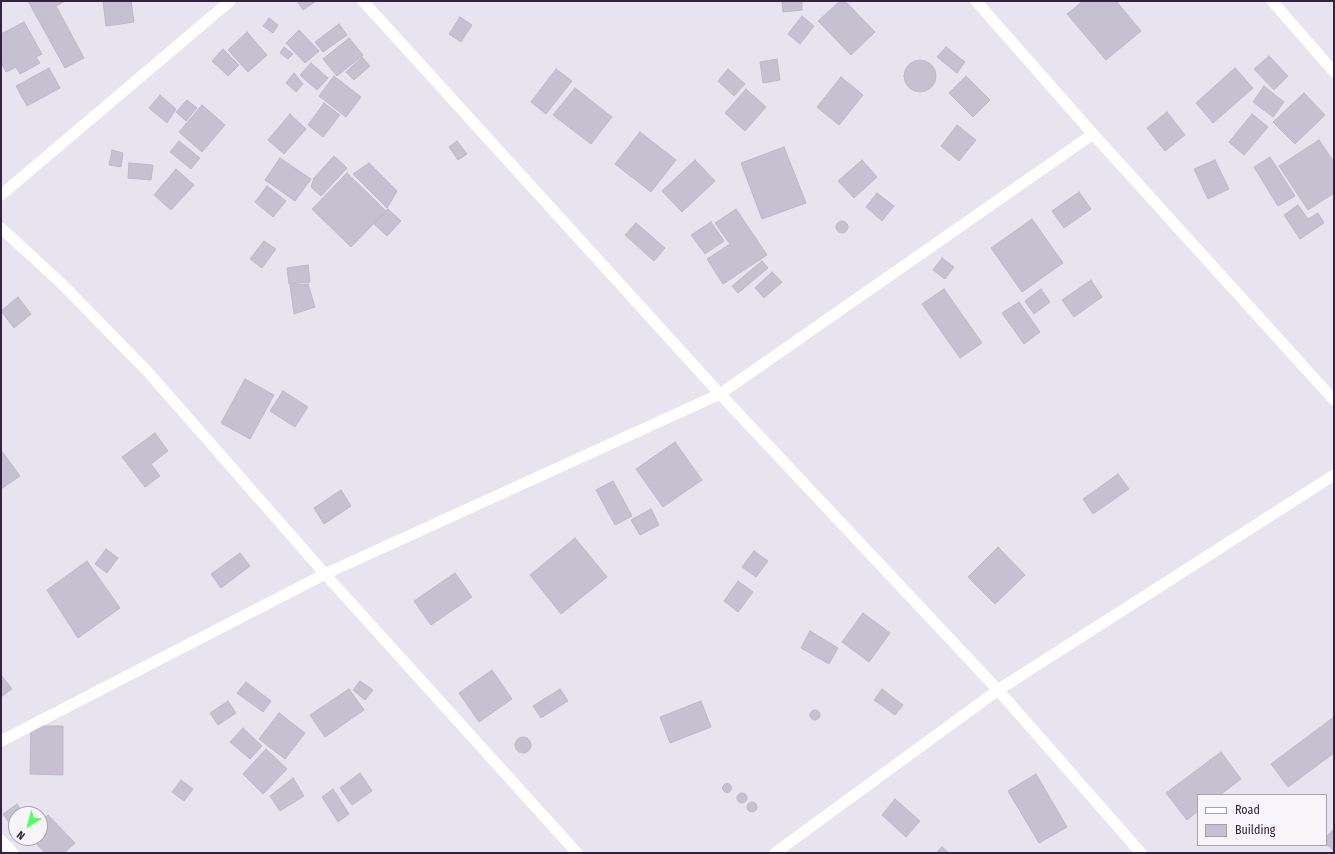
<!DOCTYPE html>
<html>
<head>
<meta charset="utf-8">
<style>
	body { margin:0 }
	#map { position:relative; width:1335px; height:854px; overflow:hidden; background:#e8e4ef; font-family:"Fira Sans Condensed",sans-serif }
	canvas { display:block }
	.frame { position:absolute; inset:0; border:2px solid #342242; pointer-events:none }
	.legend { position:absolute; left:1197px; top:794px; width:130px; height:52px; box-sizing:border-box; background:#f7f5fa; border:1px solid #a9a1b0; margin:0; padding:5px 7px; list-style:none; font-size:12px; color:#342242 }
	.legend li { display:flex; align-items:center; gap:8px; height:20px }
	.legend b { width:20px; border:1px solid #a9a1b0 }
	.north { position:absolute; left:8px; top:806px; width:40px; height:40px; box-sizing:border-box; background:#f7f5fa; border:1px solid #a9a1b0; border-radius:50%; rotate:217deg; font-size:11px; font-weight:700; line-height:16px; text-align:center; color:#342242 }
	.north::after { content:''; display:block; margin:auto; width:14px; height:18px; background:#55fc64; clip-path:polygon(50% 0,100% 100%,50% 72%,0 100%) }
</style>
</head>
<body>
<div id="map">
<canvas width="1335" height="854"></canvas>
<div class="frame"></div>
<ul class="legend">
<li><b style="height:5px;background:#fff"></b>Road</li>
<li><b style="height:11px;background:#c7c0d0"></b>Building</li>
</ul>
<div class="north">N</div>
</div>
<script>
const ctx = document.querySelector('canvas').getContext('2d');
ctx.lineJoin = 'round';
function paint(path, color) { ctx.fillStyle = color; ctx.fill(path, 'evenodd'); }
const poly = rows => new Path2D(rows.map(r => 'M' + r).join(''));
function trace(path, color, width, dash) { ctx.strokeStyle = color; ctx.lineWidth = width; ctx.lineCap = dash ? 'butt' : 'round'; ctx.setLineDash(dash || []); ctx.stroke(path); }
const building = poly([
	[28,1,65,1,56,6,84,58,65,68,28,1],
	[103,1,131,1,134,22,106,26,103,1],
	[297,1,316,1,303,10,297,1],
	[782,1,802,1,802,10,783,12,782,1],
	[840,1,845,1,875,32,851,55,818,21,840,1],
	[1083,1,1116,1,1141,31,1106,60,1067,14,1083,1],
	[802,16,814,26,800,44,788,34,802,16],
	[460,17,472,25,461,42,449,34,460,17],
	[269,18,278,25,273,33,263,26,269,18],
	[24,22,42,54,36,57,40,63,20,74,16,67,6,72,1,62,1,34,24,22],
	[339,24,347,35,323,52,315,42,339,24],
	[299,30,319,51,305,63,286,43,299,30],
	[247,32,267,55,248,72,228,50,247,32],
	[349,38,363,55,337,76,323,59,349,38],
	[284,47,293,54,288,59,280,53,284,47],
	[946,47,965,62,957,73,937,57,946,47],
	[223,49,239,65,228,76,212,61,223,49],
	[1269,56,1288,76,1274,90,1254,69,1269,56],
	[362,57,370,66,354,80,346,72,362,57],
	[777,59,780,80,763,83,760,62,777,59],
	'904 76a16 16 0 1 1 32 0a16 16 0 1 1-32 0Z',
	[311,63,328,78,317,90,300,75,311,63],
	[49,68,60,88,27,106,16,86,49,68],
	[1235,68,1253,88,1213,123,1196,103,1235,68],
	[556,69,572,81,546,114,531,102,556,69],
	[728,69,745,84,734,96,718,81,728,69],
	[294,73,303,84,296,92,286,83,294,73],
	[334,76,361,97,346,117,319,96,334,76],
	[966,76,990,100,973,117,949,93,966,76],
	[841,77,863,95,839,125,817,107,841,77],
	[1264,86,1284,102,1273,117,1253,102,1264,86],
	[575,88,612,117,591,144,553,115,575,88],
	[746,89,766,107,745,131,725,113,746,89],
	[1304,93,1325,115,1295,144,1273,122,1304,93],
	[160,95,176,109,167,123,149,108,160,95],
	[187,100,197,108,186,121,176,112,187,100],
	[324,103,340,115,323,137,308,125,324,103],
	[202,105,225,125,202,152,179,132,202,105],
	[1167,112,1185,135,1165,151,1147,128,1167,112],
	[290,114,306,129,284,154,268,140,290,114],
	[1252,114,1268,127,1244,155,1229,142,1252,114],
	[957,125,976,140,959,161,941,146,957,125],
	[640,132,676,160,651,192,615,164,640,132],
	[1319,140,1334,162,1334,193,1308,210,1279,166,1319,140],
	[179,141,200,158,191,169,170,152,179,141],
	[457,141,467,154,458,160,449,147,457,141],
	[784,147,806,203,762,219,741,163,784,147],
	[112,150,123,153,121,167,109,165,112,150],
	[334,156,347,168,321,196,311,187,314,178,334,156],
	[1270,157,1295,196,1278,206,1254,167,1270,157],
	[280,158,311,179,295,201,265,180,280,158],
	[695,160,715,181,682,212,662,191,695,160],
	[862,160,877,177,854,198,838,181,862,160],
	[1215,160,1229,189,1208,199,1194,169,1215,160],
	[129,163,153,165,151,180,128,178,129,163],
	[369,163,397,191,387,208,353,174,369,163],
	[176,169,194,185,171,210,154,195,176,169],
	[347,173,386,211,351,247,312,209,347,173],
	[267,186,286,201,273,217,255,202,267,186],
	[1079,192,1091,209,1064,228,1052,211,1079,192],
	[877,193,894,206,882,221,866,207,877,193],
	[1298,205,1308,219,1318,213,1324,223,1300,239,1284,215,1298,205],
	[388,209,401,221,387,236,374,224,388,209],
	[736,209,767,255,723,284,707,259,730,244,715,223,736,209],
	[1032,219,1063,263,1022,292,991,248,1032,219],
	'836 227a6 6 0 1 1 12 0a6 6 0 1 1-12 0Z',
	[711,222,724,241,705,254,691,235,711,222],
	[636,223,665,248,654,261,625,235,636,223],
	[264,241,276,249,262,268,250,259,264,241],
	[942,258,954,267,945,279,933,270,942,258],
	[762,261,768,268,738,293,732,286,762,261],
	[308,265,310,282,289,284,287,268,308,265],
	[772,272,782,282,764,298,755,288,772,272],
	[1091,280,1102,297,1074,317,1062,300,1091,280],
	[308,284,315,307,294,314,290,285,308,284],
	[944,289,982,343,960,358,922,304,944,289],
	[1041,289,1050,302,1034,314,1025,301,1041,289],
	[18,297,31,314,14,328,1,311,18,297],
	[1019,302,1040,332,1024,344,1002,313,1019,302],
	[245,379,274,395,250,439,221,423,245,379],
	[283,391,308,407,295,427,270,411,283,391],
	[155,433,168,451,151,464,160,476,145,487,122,457,155,433],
	[675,442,702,480,663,507,636,469,675,442],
	[1,450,20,476,1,489,1,450],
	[1118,474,1129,489,1093,514,1083,499,1118,474],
	[613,481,632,516,615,525,596,490,613,481],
	[341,490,351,506,324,524,314,508,341,490],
	[651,509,659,525,640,535,631,520,651,509],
	[575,538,607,577,561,614,530,575,575,538],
	[998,547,1025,575,995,604,968,577,998,547],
	[106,549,118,558,107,573,95,564,106,549],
	[754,551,768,561,756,577,742,567,754,551],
	[240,553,250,566,221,588,211,574,240,553],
	[87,561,120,608,78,638,47,590,87,561],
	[455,573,472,597,431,625,414,601,455,573],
	[738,581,753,592,738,612,724,601,738,581],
	[863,613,890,633,869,662,842,642,863,613],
	[810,631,838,648,829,664,801,648,810,631],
	[492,670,512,699,479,722,459,693,492,670],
	[1,675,12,689,1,697,1,675],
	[360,681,373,690,365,700,353,690,360,681],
	[246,682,271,701,263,712,237,693,246,682],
	[349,689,364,710,325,737,310,715,349,689],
	[560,689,568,701,541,718,533,706,560,689],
	[882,689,903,705,895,715,874,700,882,689],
	[228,701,236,713,218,725,210,713,228,701],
	[701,701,711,727,670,743,660,717,701,701],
	'810 715a5 5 0 1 1 10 0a5 5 0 1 1-10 0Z',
	[279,713,305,733,285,759,259,739,279,713],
	[1334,717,1334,753,1288,787,1271,764,1334,717],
	[31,726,63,726,63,775,30,774,31,726],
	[243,728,262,746,250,759,230,742,243,728],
	'515 745a8 8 0 1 1 16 0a8 8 0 1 1-16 0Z',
	[266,749,287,769,263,794,243,774,266,749],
	[1221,752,1241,779,1220,795,1198,795,1198,811,1187,820,1166,793,1221,752],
	[360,773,372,791,352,805,340,788,360,773],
	[1036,774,1067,827,1039,843,1008,791,1036,774],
	[293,778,304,796,280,811,270,796,293,778],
	[181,780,193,789,184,801,172,792,181,780],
	'722.5 788a4.5 4.5 0 1 1 9 0a4.5 4.5 0 1 1-9 0Z',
	[333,789,349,814,338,822,322,797,333,789],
	'737 798a5 5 0 1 1 10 0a5 5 0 1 1-10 0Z',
	[895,799,920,821,906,837,882,815,895,799],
	'747 807a5 5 0 1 1 10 0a5 5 0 1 1-10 0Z',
	[17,804,24,814,16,814,16,824,12,827,3,814,17,804],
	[48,815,75,843,64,853,45,853,31,838,40,838,40,823,48,815],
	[1334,829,1334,850,1333,850,1326,844,1326,837,1334,829],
	[942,847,949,853,936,853,942,847]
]);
paint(building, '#c7c0d0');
trace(building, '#beb6c9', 1);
trace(poly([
	[363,1,720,394,998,690,1141,853],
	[976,1,1093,134,1334,400],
	[1272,1,1334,72],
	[1,195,230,1],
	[1,228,61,283,148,372,325,574,577,853],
	[1,741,325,574,720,394,1093,134],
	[1,840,13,853],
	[775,853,998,690,1334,475]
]), '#fff', 11);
</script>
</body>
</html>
